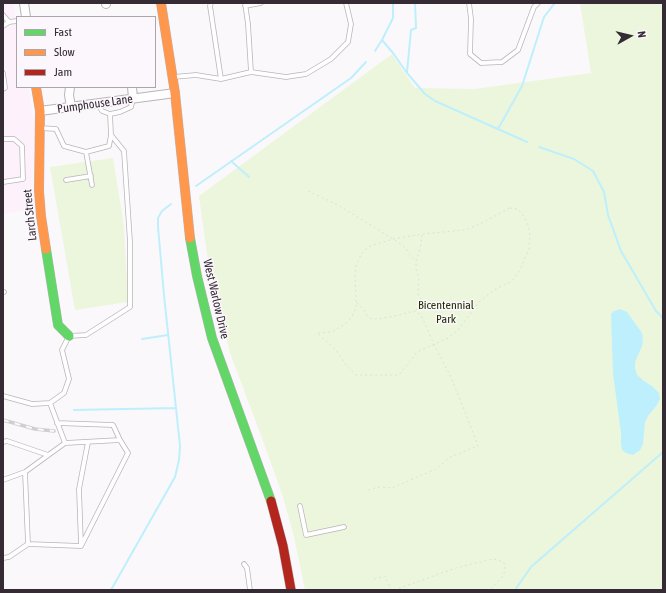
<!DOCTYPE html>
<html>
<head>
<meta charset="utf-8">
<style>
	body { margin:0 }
	#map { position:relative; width:666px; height:593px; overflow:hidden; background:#fbf8fb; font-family:"Asap Condensed",sans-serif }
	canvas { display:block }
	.frame { position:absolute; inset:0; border:4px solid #352b35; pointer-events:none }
	.legend { position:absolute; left:16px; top:16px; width:140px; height:72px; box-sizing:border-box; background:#fcf7fc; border:1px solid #aca5ac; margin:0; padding:5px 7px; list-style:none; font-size:12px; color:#352b35 }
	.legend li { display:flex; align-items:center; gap:8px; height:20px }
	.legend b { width:20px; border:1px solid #aca5ac }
	.north { position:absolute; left:610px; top:16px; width:40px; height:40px; -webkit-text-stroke:3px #fcf7fc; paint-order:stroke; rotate:82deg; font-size:11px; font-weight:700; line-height:16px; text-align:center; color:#352b35 }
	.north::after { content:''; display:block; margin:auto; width:14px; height:18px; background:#352b35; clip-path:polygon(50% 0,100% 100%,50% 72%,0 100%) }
</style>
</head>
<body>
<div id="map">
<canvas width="666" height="593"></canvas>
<div class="frame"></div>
<ul class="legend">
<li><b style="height:5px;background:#63d668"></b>Fast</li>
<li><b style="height:5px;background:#ff974d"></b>Slow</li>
<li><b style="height:5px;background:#b3261e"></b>Jam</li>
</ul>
<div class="north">N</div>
</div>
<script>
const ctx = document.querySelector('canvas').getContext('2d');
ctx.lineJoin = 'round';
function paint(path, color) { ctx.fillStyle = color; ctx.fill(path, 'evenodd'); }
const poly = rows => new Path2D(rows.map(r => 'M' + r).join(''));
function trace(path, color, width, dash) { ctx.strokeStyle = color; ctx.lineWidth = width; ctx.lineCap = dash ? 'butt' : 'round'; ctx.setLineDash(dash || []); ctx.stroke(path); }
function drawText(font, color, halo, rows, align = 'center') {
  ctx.font = font + ' "Asap Condensed",sans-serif'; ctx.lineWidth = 3; ctx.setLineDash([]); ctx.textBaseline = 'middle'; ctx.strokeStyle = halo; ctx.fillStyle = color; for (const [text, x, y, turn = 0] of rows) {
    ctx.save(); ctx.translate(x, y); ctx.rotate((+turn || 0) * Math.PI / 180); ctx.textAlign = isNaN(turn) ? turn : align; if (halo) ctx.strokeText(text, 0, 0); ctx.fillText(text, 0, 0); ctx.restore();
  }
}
paint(poly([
	[3,3,13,3,17,24,17,87,28,87,34,121,33,174,34,209,3,214]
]), '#fdf1fc');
paint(poly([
	[580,3,663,3,663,590,305,590,294,537,283,497,262,438,230,353,218,305,207,254,199,196,392,54,415,88,475,89,591,73],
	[113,158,124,226,128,302,75,310,50,167]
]), '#ecf6dd');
paint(poly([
	[620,309,627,312,642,333,643,339,642,346,635,362,635,368,637,375,644,381,652,386,659,393,660,399,657,405,648,416,645,422,643,444,640,450,633,455,626,453,622,450,621,443,621,433,613,374,611,314,614,311]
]), '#bdf0fc');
trace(poly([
	[382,40,393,53,407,73,425,94,435,101,527,142],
	[375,51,382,40,393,18,393,3],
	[407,72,411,30,416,28,415,3],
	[498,129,522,86,544,17,554,4],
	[539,147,574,159,593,171,604,192,608,215,621,251,656,311,663,318],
	[231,161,249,177],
	[196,186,351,78,366,62],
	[142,339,168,335],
	[74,410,176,408],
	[111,590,175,477,179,460,180,446,164,295,158,227,158,218,162,211,171,204],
	[515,590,531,567,663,452]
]), '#bdf0fc', 2);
const lane = poly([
	[211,3,210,6,221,79],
	[469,3,471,19,470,54,481,63,502,62,518,50,534,7,538,3],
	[245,6,261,3],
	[3,15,9,22,17,21],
	[3,26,9,22],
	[251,72,286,77,306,74,331,59,348,42,351,24,346,3],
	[3,73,5,88,3,89],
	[173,77,196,75,221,79,251,72,248,24,245,3],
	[98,104,102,111,110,114,120,112,131,107,133,99],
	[40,128,56,129,64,146,86,152,109,146,111,135,110,114],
	[3,139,14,139,22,146,23,179,3,182],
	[86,152,92,185],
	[66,180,91,176],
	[3,292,4,292],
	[3,396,32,404,50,403,64,393,69,379,62,350,69,336,86,335,130,307,130,242,124,151,111,135],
	[50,403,65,443],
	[3,442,7,441,48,455],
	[3,480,25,472,65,443,120,440],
	[300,506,306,535,344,527],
	[28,544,81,546,128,453,120,440,113,425,57,423],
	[81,545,79,489,88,442],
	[3,558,9,557,28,544,25,472],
	[244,564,247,568,250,590]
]);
const street = poly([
	[24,3,26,17],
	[106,3,106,4],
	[70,87,69,95,71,107],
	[132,87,133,98],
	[40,111,175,93]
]);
const fast = poly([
	[190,238,197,276,212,338,271,501],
	[46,249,58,325,69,336]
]);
const slow = poly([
	[161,3,175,93,190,238],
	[36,87,40,111,39,191,41,216,46,249]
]);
const jam = poly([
	[271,501,283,546,291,590]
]);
trace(lane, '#bab4ba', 5.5);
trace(street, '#bab4ba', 10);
trace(fast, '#bab4ba', 10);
trace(slow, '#bab4ba', 10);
trace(jam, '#bab4ba', 10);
trace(poly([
	[308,191,338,205,393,239,406,248,409,254,416,261],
	[510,208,518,209,523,215,528,225,530,235,529,249,520,270,512,281,494,290,480,301,458,330,448,338,417,352,399,375,356,375,346,365,335,349,317,333,332,332,345,324,352,317,356,308,356,297,355,278,356,265,362,253,370,246,393,239,422,234,464,230,476,226,510,208],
	[357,303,363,309,369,318,376,319,390,317,415,311,421,315,437,351,449,373,466,414,478,446,450,457,436,469,392,488,378,487,365,491],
	[416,310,424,303,418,294,419,279,416,269,416,261,420,249,422,235],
	[374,579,385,576,391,590],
	[394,590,456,568,484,561,493,559,499,560,505,564,505,570,503,576,490,590]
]), '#dfdedf', 1, [2, 3]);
trace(lane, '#fefefe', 4);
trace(street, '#fefefe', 8);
trace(fast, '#63d668', 9);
trace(slow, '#ff974d', 9);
trace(jam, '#b3261e', 9);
const rail = poly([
	[3,420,35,429,54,431]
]);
trace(rail, '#d0ced0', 3.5);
trace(rail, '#fcf7fc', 2, [6]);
drawText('12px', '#352b35', '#fcf7fc', [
	["Pumphouse Lane",95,104,-8],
	["Larch Street",30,215,-96],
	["West Warlow Drive",216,299,77]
]);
drawText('12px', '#213200', '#fcf7fc', [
	["Bicentennial",446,305],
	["Park",446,319]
]);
</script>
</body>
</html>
